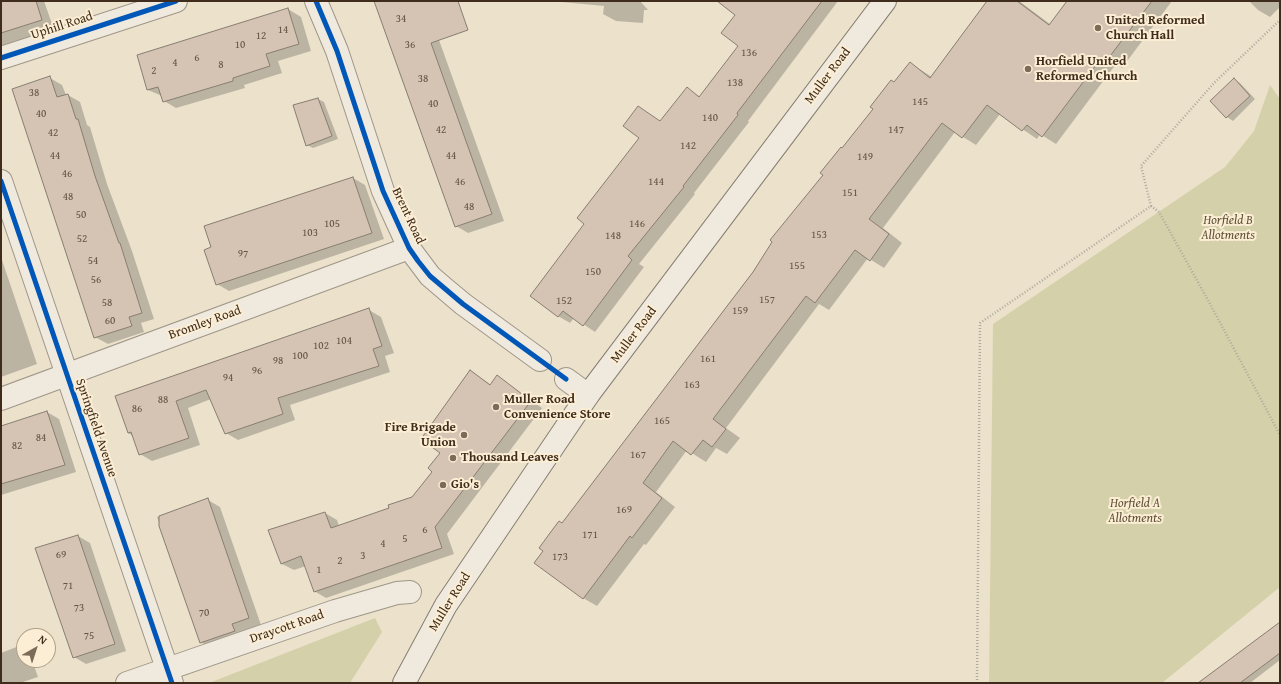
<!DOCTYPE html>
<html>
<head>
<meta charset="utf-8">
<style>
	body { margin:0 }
	#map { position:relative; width:1281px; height:684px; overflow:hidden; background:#ece1cb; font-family:"Gentium Book Plus",serif }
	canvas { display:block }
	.frame { position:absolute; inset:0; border:2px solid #3f2c1c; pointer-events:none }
	.north { position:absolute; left:16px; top:628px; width:40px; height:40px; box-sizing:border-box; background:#fceed4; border:1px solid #b0a08a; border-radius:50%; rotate:39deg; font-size:11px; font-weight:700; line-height:16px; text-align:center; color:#3f2c1c }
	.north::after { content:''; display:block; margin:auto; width:14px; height:18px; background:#7c6b59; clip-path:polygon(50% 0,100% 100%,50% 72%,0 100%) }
</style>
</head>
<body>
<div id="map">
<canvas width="1281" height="684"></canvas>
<div class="frame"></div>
<div class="north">N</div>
</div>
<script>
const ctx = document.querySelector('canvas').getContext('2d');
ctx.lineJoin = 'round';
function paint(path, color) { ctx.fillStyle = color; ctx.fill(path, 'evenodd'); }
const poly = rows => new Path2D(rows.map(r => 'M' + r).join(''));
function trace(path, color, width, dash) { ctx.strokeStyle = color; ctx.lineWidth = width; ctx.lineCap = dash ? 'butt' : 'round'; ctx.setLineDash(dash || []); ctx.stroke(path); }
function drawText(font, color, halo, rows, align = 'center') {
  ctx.font = font + ' "Gentium Book Plus",serif'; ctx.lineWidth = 4; ctx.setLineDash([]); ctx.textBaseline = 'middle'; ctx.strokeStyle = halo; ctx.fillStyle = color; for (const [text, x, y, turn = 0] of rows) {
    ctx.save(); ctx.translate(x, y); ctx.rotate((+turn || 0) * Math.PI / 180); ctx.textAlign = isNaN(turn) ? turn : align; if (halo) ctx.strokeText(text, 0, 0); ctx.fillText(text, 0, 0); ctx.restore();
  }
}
paint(poly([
	[1270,85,1280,99,1280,587,1162,683,989,683,993,324,1225,167,1254,131],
	[375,618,382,632,350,683,209,683]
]), '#d4d1aa');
paint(poly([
	[1,1,44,1,53,27,36,33,38,40,1,46],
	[375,1,425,1,504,221,468,233,456,226],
	[551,1,640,1,648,10,644,10,643,23,616,21,603,14,604,6],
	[758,1,838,1,748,121,749,122,694,193,695,194,639,264,644,267,595,332,574,318,570,323,558,316,661,122,687,89,701,97,739,46],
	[989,1,1019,1,1050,24,1068,1,1172,1,1122,68,1116,64,1056,144,1040,134,1037,139,1000,114,976,145,955,132,883,228,902,243,884,268,868,258,829,310,819,304,726,428,740,438,727,454,716,448,706,462,687,450,656,492,675,507,646,545,644,544,597,606,583,598,562,524,753,272,843,149,910,63,932,77],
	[1249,1,1280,1,1280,7,1270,17,1258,10],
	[288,9,301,17,311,51,278,61,282,73,244,85,245,88,176,108,164,101,162,96,148,90,138,56],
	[50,78,62,85,66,95,68,95,80,102,87,125,90,127,107,184,132,251,154,319,141,323,144,332,108,344,95,337],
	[1234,79,1240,83,1255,99,1233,121,1227,117],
	[318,99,324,102,338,139,313,148,307,145],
	[353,178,365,185,384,239,229,291,217,284],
	[1,257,37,364,1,377],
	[369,310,381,317,394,353,385,356,390,372,290,405,295,420,238,440,226,433,211,399,188,408,200,445,152,461,140,454,133,436,128,433,116,396],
	[471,371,491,385,497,376,542,408,447,534,454,554,326,598,314,591,306,566,294,570,282,564,269,531,325,513,337,520,339,526,391,509,413,498,434,471],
	[47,412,59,419,76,472,1,495,1,427],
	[208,500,220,507,261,625,244,631,247,638,213,650,201,642,157,517],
	[78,536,90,543,126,651,86,664,74,657],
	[1280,636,1280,660,1250,683,1201,683],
	[19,646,24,649,24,660,32,660,38,677,20,683,1,683,1,653]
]), '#0003');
const building = poly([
	[1,1,36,1,42,20,1,33,1,1],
	[374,1,458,1,468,30,431,43,492,214,455,227,374,1],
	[717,1,822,1,737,113,738,115,683,186,684,187,628,256,632,260,583,326,563,311,558,317,530,296,584,224,577,218,639,138,623,126,638,106,660,121,687,87,699,97,738,46,721,33,735,15,717,1],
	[987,1,1017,1,1049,25,1067,1,1152,1,1107,60,1102,57,1042,137,1027,125,1022,131,987,105,962,138,942,123,869,219,889,234,870,261,855,250,815,303,806,296,713,419,726,429,712,447,703,440,691,455,673,441,643,483,662,498,632,538,630,536,583,599,534,563,543,551,539,548,550,533,559,521,562,523,753,272,772,242,770,240,823,175,820,173,841,147,842,148,873,109,870,107,891,80,894,82,910,62,930,78,987,1],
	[288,8,299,44,266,54,270,66,233,78,233,81,163,102,158,87,147,90,137,55,288,8],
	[50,76,57,97,68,94,76,119,78,119,95,176,119,243,120,243,142,313,129,317,132,326,94,338,12,89,50,76],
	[1234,78,1250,96,1226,118,1210,101,1234,78],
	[318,98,332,136,306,146,293,105,318,98],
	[353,177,372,233,216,285,204,250,211,247,204,226,353,177],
	[369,308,382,346,373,349,379,366,278,398,283,414,225,434,206,390,176,401,189,438,139,455,131,432,128,433,115,396,369,308],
	[470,370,490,385,497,375,531,401,435,527,442,548,314,592,301,556,281,564,268,530,325,512,331,528,389,508,388,505,412,497,432,472,428,468,440,453,421,439,470,370],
	[47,411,65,465,1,484,1,426,47,411],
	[208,498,249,618,232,624,235,631,200,643,159,526,159,516,208,498],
	[78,535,115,644,73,658,35,548,78,535],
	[1280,622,1280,653,1240,683,1198,683,1280,622]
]);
paint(building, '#d5c3b3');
trace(building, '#877e71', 1);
const minor = poly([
	[316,1,337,51,383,191,409,248,430,276,444,288,463,304,540,360],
	[1,58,176,1],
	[1,181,172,683],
	[566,379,588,395],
	[1,399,409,248],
	[127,683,335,611,397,593,410,592]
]);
const secondary = poly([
	[404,683,446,605,588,395,885,1]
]);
trace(minor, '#9f9688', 24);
trace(secondary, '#877e71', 24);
trace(poly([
	[1151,206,1159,212,1209,302,1280,435],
	[977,683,980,323,1151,206,1141,166,1214,83,1280,20]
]), '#afa89e', 2.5, [1, 2]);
trace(minor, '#efe9de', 22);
trace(secondary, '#efe9de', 22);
trace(poly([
	[316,1,337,51,383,191,409,248,418,261,430,276,463,304,566,379],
	[1,58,176,1],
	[1,181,172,683]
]), '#0057b8', 5);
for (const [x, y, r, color] of [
	[1098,28,4,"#7c6b59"],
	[1028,69,4,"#7c6b59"],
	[496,407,4,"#7c6b59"],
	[464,435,4,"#7c6b59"],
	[453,458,4,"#7c6b59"],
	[443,485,4,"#7c6b59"]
]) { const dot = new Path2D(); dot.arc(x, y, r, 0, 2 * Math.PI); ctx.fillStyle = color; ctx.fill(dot); trace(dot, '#fceed4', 1.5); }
drawText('11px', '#645242', null, [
	["34",401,19],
	["14",283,30],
	["12",261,36],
	["10",240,45],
	["36",410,45],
	["136",749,53],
	["6",197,58],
	["4",175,63],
	["8",221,65],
	["2",154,71],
	["38",423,79],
	["138",735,83],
	["38",34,93],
	["145",920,102],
	["40",433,104],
	["40",41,114],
	["140",710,118],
	["42",441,130],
	["147",896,130],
	["42",53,133],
	["142",688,146],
	["44",55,156],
	["44",451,156],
	["149",865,157],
	["46",67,174],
	["46",460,182],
	["144",656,182],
	["151",850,193],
	["48",68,197],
	["48",469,207],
	["50",81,215],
	["105",332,224],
	["146",637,224],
	["103",310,233],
	["153",819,235],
	["148",613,236],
	["52",82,239],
	["97",243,254],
	["54",93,261],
	["155",797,266],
	["150",593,272],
	["56",96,280],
	["157",767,300],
	["152",564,301],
	["58",107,303],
	["159",740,311],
	["60",110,321],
	["104",344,341],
	["102",321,346],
	["100",300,356],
	["161",708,359],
	["98",278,361],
	["96",257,371],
	["94",228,378],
	["163",692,385],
	["88",163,400],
	["86",137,409],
	["165",662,421],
	["84",41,438],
	["82",17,446],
	["167",638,455],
	["169",624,510],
	["6",425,530],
	["171",590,535],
	["5",405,539],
	["4",383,544],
	["69",61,555],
	["3",363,556],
	["173",560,557],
	["2",340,561],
	["1",319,570],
	["71",68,586],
	["73",79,608],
	["70",204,613],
	["75",89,636]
]);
drawText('bold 13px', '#3f2c1c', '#fceed4', [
	["United Reformed",1106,21],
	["Church Hall",1106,36],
	["Horfield United",1036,62],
	["Reformed Church",1036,77],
	["Muller Road",504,400],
	["Convenience Store",504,415],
	["Fire Brigade",456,428,"right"],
	["Union",456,443,"right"],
	["Thousand Leaves",461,458],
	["Gio's",451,485]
], 'left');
drawText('13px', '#3f2c1c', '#fceed4', [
	["Uphill Road",62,26,-18],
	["Muller Road",828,76,-53],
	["Brent Road",408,216,65],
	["Bromley Road",205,323,-20],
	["Muller Road",634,335,-53],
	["Springfield Avenue",96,428,71],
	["Muller Road",450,602,-58],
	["Draycott Road",287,627,-19]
]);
drawText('italic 13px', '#5f5239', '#fceed4', [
	["Horfield B",1228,221],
	["Allotments",1228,236],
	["Horfield A",1135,504],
	["Allotments",1135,519]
]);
</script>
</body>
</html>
